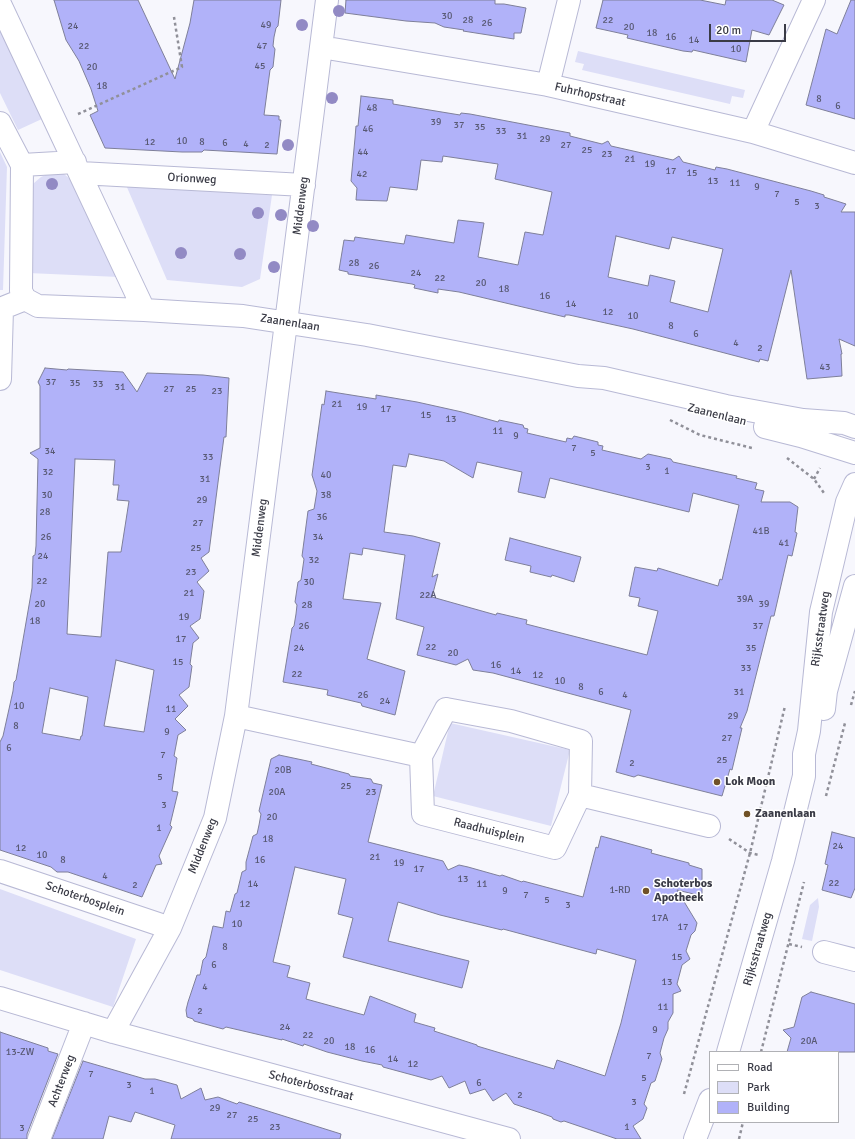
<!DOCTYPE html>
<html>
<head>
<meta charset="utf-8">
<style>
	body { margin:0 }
	#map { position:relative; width:855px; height:1139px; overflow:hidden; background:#f7f7fd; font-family:Signika,sans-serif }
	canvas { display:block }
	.legend { position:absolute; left:709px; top:1051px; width:130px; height:72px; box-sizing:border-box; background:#fff; border:1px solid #b0b1b5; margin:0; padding:5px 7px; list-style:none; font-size:12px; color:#3a3b46 }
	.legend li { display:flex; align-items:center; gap:8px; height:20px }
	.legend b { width:20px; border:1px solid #b0b1b5 }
	.scale { position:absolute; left:709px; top:24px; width:77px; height:18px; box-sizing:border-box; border:2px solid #3a3b46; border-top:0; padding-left:5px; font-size:12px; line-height:14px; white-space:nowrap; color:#3a3b46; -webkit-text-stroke:3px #fff; paint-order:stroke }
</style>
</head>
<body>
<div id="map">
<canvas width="855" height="1139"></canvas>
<ul class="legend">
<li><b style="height:5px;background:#fff"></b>Road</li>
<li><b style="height:11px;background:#dddef7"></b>Park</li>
<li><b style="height:11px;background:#b1b2f9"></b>Building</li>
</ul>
<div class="scale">20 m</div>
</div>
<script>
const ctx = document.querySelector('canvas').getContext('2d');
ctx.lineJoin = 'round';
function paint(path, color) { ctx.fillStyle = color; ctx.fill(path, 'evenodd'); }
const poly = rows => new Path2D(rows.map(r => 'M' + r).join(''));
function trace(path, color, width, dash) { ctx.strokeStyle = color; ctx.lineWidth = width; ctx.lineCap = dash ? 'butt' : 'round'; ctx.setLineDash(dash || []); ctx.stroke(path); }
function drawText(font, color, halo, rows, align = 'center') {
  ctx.font = font + ' Signika,sans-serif'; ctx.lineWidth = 3; ctx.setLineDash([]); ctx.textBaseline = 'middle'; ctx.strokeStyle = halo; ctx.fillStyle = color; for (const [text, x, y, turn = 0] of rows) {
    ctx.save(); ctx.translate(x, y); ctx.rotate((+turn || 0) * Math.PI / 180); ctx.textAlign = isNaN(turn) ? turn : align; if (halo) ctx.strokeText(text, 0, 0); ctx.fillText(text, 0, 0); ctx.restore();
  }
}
paint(poly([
	[0,24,44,118,18,130,0,93],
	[578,51,745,90,743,98,732,96,730,104,582,70,584,64,575,62],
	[0,152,7,167,3,290,0,290],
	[52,172,64,174,75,183,119,277,28,273,28,194,34,183,41,177],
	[126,185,272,195,260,279,242,287,167,280],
	[450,723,570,750,551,826,433,796],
	[0,889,136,939,113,1007,0,970],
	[818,898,819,907,812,941,802,939,810,905]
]), '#dddef7');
const building = poly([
	[54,0,138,0,175,79,190,23,194,0,281,0,278,26,276,28,274,37,273,46,275,49,273,67,270,70,264,115,279,116,279,120,281,120,277,154,204,150,202,152,182,152,105,148,90,115,98,111,91,89,79,61,66,40,54,0],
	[346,0,495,0,495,4,504,4,526,8,521,33,514,33,514,39,463,31,464,30,444,27,435,23,406,21,345,13,346,0],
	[603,0,700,0,725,5,726,0,772,0,784,5,769,35,752,30,746,62,693,50,692,52,683,51,627,38,628,35,596,28,603,0],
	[851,0,855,0,855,119,806,105,826,29,837,34,851,0],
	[361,96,393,100,393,104,460,115,461,113,470,114,570,133,570,136,602,144,608,141,611,146,673,160,679,156,683,162,715,170,716,167,727,169,811,191,824,195,824,197,846,204,841,212,855,212,855,346,839,339,842,354,841,354,842,376,807,379,791,270,768,361,760,359,759,362,633,329,569,315,565,315,565,317,459,292,438,289,438,293,414,288,415,285,412,284,348,274,348,272,339,270,344,240,354,241,355,237,404,244,406,235,454,243,458,220,484,223,478,257,518,265,525,232,543,235,552,192,495,179,498,164,443,156,442,162,421,160,417,190,390,187,387,201,356,200,357,188,351,181,355,138,356,126,358,126,361,96],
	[616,236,669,249,672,237,723,249,708,312,670,302,675,281,650,275,648,286,608,277,616,236],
	[45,368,67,370,68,369,123,372,137,392,147,373,203,375,229,378,226,437,224,437,220,467,209,552,201,558,209,571,197,582,204,591,200,619,190,626,199,638,193,643,190,664,192,666,189,687,179,695,188,706,175,719,186,730,178,735,174,756,177,758,172,791,178,792,170,825,172,827,159,856,162,864,156,865,142,897,68,872,57,872,51,867,0,850,0,742,3,736,13,691,14,682,16,680,32,588,33,556,35,555,36,546,38,459,30,453,40,448,40,386,38,382,45,368],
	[75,459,115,460,113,485,119,485,117,500,129,501,121,552,108,552,101,637,67,634,75,459],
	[116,660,154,670,144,732,104,726,116,660],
	[50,688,88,697,82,736,81,736,80,740,42,733,50,688],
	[326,391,376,399,376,395,417,402,462,412,498,422,499,420,523,425,524,428,528,429,527,433,566,442,567,438,572,439,574,436,598,442,598,445,603,446,602,450,641,459,648,454,671,459,673,462,737,476,736,478,757,483,755,489,764,491,761,502,790,502,798,507,795,532,797,533,792,556,788,555,774,616,771,616,747,711,740,728,742,728,732,770,730,769,722,796,638,775,634,777,616,772,631,710,493,673,473,670,468,659,456,665,417,655,424,627,396,619,405,555,363,548,362,555,350,553,343,599,381,603,367,659,405,671,395,715,362,706,361,703,327,695,328,690,283,682,292,628,294,626,296,614,297,605,295,602,298,582,301,580,304,559,302,556,308,511,314,509,317,491,312,475,322,404,324,405,326,391],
	[409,454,444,461,473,478,477,462,522,472,518,492,545,498,550,478,689,512,693,493,739,505,722,580,720,579,718,586,658,568,657,571,635,567,629,596,640,598,638,606,658,611,647,655,526,624,527,620,497,613,496,615,432,597,438,574,432,577,440,543,413,536,384,532,393,465,406,467,409,454],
	[510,538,581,557,574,582,552,575,551,577,530,572,531,566,505,560,510,538],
	[279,755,312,762,311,764,349,774,350,776,371,779,373,783,382,785,368,842,443,861,448,870,459,865,468,867,500,876,502,875,522,882,523,881,583,897,596,847,598,848,601,836,652,850,651,853,689,863,689,865,702,869,702,896,677,890,697,923,695,931,691,935,686,951,690,959,682,965,677,984,681,991,673,994,673,1013,668,1022,668,1029,664,1038,660,1053,662,1059,655,1081,651,1083,644,1104,647,1108,643,1119,633,1126,641,1139,617,1139,564,1121,561,1122,553,1119,552,1117,541,1113,514,1104,506,1093,493,1101,485,1089,470,1094,465,1081,449,1088,442,1076,431,1080,383,1067,382,1065,362,1061,327,1052,304,1044,303,1046,282,1039,282,1040,226,1027,223,1029,194,1021,193,1019,187,1017,186,1010,188,1002,197,975,200,975,203,960,206,957,213,926,223,928,226,911,230,912,235,894,237,893,242,872,246,870,246,862,253,836,257,834,259,825,261,814,259,811,271,759,279,755],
	[295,867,346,879,338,914,353,918,343,957,462,988,469,961,388,941,398,902,440,915,502,930,503,929,596,954,597,949,636,960,621,1023,605,1076,557,1060,554,1069,477,1046,477,1045,434,1031,435,1028,414,1022,416,1014,370,996,364,1015,306,999,310,983,287,977,290,966,273,962,295,867],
	[832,832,855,838,855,888,851,898,822,890,828,865,825,864,832,832],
	[811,992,855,1004,855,1052,787,1052,791,1038,783,1030,794,1027,802,997,811,992],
	[0,1032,48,1048,48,1051,58,1054,27,1134,27,1139,0,1139,0,1032],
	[83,1061,145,1079,155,1079,177,1085,181,1099,201,1088,205,1100,218,1097,237,1104,239,1102,341,1134,340,1139,171,1139,175,1125,135,1112,131,1122,109,1116,103,1139,52,1139,83,1061]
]);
paint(building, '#b1b2f9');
trace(building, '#7e7f99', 1);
const minor = poly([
	[0,4,144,310],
	[321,47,548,85,753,132,855,163],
	[548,85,569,0],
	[0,123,22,165,21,291,25,299],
	[753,132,814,0],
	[22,165,75,162],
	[80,173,304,185],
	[0,309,25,299,38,306,144,310,243,316,367,335,578,376,604,378,726,406,803,420,844,423,855,427],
	[0,379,2,309],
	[765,427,801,436,855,453],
	[446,709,511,721,581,741,580,795,555,848,423,814,421,756,446,709],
	[236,716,421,756],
	[580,795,709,826],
	[0,871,170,928],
	[824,952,855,960],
	[0,998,113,1032,509,1139],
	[113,1032,170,928,215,818,236,716,327,0],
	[39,1139,84,1023]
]);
const major = poly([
	[824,709,826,691,855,586],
	[728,1052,783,861,804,776,804,754,809,731,821,612,847,502,855,484],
	[695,1139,710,1100]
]);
trace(minor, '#b8b9d5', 24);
trace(major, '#b8b9d5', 24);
trace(poly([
	[78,114,182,67,174,17],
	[670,420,700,435,752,448],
	[787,458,814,479,824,493],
	[814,479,820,468],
	[851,705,855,691],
	[826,796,845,723],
	[729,839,750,853,759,855],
	[789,944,802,947],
	[761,1052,804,882],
	[684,1094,750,853,785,706],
	[739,1139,743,1122]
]), '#909099', 2.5, [3, 3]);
trace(minor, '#fff', 22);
trace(major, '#fff', 22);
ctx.fillStyle = '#928ac4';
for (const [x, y] of [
	[339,11],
	[302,25],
	[332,98],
	[288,145],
	[52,184],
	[258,213],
	[281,215],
	[313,226],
	[181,253],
	[240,254],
	[274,267]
]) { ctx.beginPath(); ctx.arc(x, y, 6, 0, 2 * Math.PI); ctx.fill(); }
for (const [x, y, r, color] of [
	[717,782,4,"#705126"],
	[747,814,4,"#705126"],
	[646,891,4,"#705126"]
]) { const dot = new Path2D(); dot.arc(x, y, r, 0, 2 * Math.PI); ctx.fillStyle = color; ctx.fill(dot); trace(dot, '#fff', 1.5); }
drawText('10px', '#585973', null, [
	["30",447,16],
	["28",468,20],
	["22",608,20],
	["26",487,23],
	["49",266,25],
	["24",73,26],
	["20",629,27],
	["18",652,33],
	["16",671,37],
	["14",694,40],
	["22",84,46],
	["47",262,46],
	["10",736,49],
	["45",260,66],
	["20",92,67],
	["18",102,86],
	["8",819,99],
	["6",838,106],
	["48",372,108],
	["39",436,122],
	["37",459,125],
	["35",480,127],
	["46",368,129],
	["33",501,131],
	["31",522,136],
	["29",545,139],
	["10",182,141],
	["12",150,142],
	["8",202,142],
	["6",225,143],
	["4",246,144],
	["2",267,145],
	["27",566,145],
	["25",587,150],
	["44",363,152],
	["23",607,154],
	["21",630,159],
	["19",650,164],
	["17",671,171],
	["15",692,173],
	["42",362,174],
	["13",713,181],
	["11",735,183],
	["9",757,187],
	["7",777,194],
	["5",797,202],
	["3",817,206],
	["28",354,263],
	["26",374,266],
	["24",416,273],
	["22",440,278],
	["20",481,283],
	["18",504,289],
	["16",545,296],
	["14",571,304],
	["12",608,312],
	["10",633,316],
	["8",671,326],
	["6",696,334],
	["4",736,343],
	["2",760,348],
	["43",825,367],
	["37",51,382],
	["35",75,383],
	["33",98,384],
	["31",120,387],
	["27",169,389],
	["25",191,389],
	["23",217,391],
	["21",337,404],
	["19",362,407],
	["17",386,409],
	["15",426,415],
	["13",451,419],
	["11",498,431],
	["9",516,436],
	["7",574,448],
	["34",50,451],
	["5",593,453],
	["33",208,457],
	["3",648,467],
	["1",667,471],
	["32",48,472],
	["40",326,475],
	["31",205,479],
	["30",47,495],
	["38",326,495],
	["29",202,500],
	["28",45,512],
	["36",322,517],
	["27",198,523],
	["41B",761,531],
	["26",46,537],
	["34",318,537],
	["41",784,543],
	["25",196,548],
	["24",43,556],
	["32",314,560],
	["23",191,572],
	["22",42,581],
	["30",309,582],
	["21",189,593],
	["22A",428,595],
	["39A",745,599],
	["20",40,604],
	["39",764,604],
	["28",307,605],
	["19",184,617],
	["18",35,621],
	["26",304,626],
	["37",758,626],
	["17",181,639],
	["22",431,647],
	["24",299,648],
	["35",751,648],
	["20",453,653],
	["15",178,662],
	["16",496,665],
	["33",746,668],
	["14",516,671],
	["22",297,674],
	["12",538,675],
	["10",560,681],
	["8",581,687],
	["6",601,692],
	["31",739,692],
	["26",363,695],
	["4",625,695],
	["24",385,701],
	["10",19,706],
	["11",171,709],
	["29",733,716],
	["8",16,726],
	["9",167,732],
	["27",727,738],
	["6",9,748],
	["7",163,755],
	["25",722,760],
	["2",632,763],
	["20B",283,770],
	["5",160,777],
	["25",346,786],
	["20A",277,792],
	["23",371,792],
	["3",164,805],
	["20",272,817],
	["1",159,828],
	["18",268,839],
	["24",838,846],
	["12",21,848],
	["10",42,855],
	["21",375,857],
	["8",63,860],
	["16",260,860],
	["19",399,863],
	["17",419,869],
	["4",105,876],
	["13",463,879],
	["22",834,883],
	["14",253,884],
	["11",482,884],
	["2",135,885],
	["1-RD",620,890],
	["9",505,891],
	["7",526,895],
	["5",547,900],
	["12",245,904],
	["3",568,905],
	["17A",660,918],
	["10",237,924],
	["17",683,927],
	["8",225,947],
	["15",677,957],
	["6",214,965],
	["13",667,982],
	["4",205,987],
	["11",663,1007],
	["2",200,1011],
	["24",285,1027],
	["9",655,1030],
	["22",308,1035],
	["20",329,1041],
	["20A",809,1041],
	["18",350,1047],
	["16",370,1050],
	["13-ZW",20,1052],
	["7",649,1056],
	["14",393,1059],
	["12",413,1064],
	["7",91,1074],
	["5",644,1078],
	["6",479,1083],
	["3",129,1085],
	["1",152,1091],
	["2",520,1095],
	["3",634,1102],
	["29",215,1108],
	["27",232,1115],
	["25",253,1119],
	["23",275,1127],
	["1",627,1127],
	["3",22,1128]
]);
drawText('12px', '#3a3b46', '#fff', [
	["Fuhrhopstraat",590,95,13],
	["Orionweg",192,179,3],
	["Middenweg",301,206,-83],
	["Zaanenlaan",290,323,9],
	["Zaanenlaan",717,415,14],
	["Middenweg",260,528,-83],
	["Rijksstraatweg",821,629,-82],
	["Raadhuisplein",489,831,14],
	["Middenweg",203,846,-68],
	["Schoterbosplein",85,899,19],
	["Rijksstraatweg",758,949,-74],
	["Achterweg",62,1081,-69],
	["Schoterbosstraat",311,1086,15]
]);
drawText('bold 12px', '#3a3b46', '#fff', [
	["Lok Moon",725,782],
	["Zaanenlaan",755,814],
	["Schoterbos",654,884],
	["Apotheek",654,898]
], 'left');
</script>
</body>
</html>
